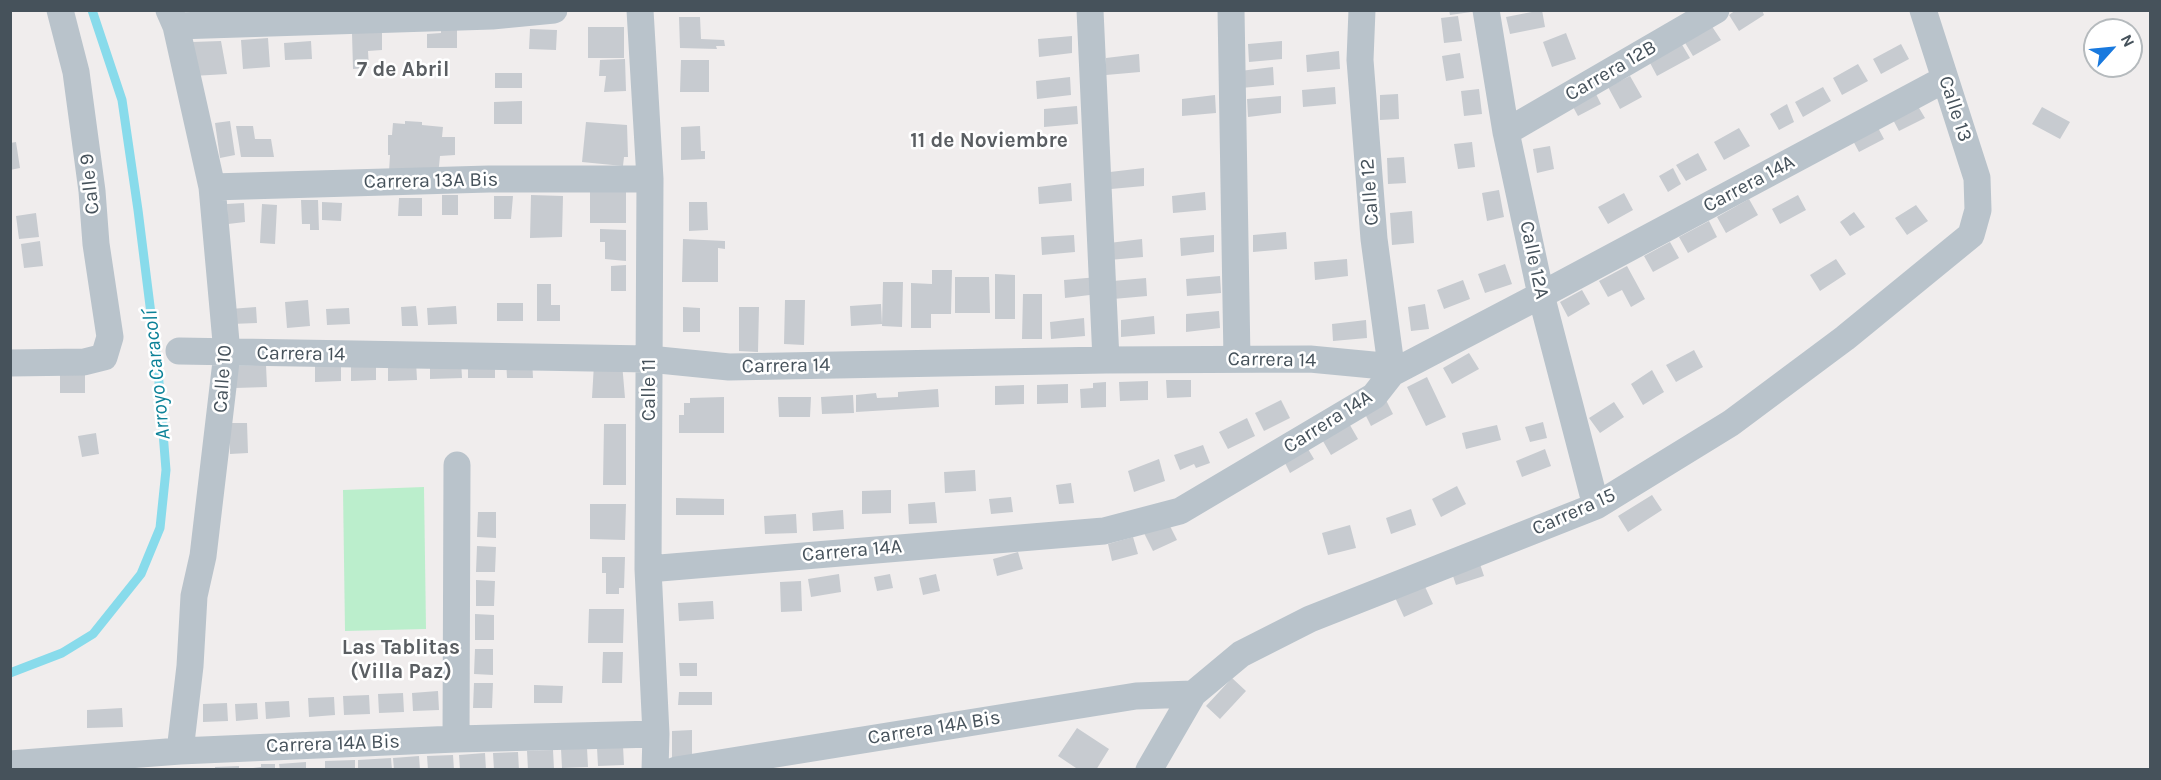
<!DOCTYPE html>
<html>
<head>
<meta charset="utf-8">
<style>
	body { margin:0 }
	#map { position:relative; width:2161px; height:780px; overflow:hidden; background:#f0eded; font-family:Karla,sans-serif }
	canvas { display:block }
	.frame { position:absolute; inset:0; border:12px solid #46525b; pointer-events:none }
	.north { position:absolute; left:2083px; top:18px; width:60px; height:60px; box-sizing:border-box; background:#fff; border:2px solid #b5babd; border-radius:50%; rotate:63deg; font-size:16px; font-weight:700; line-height:24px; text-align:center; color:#46525b }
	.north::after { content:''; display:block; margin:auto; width:21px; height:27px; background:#1979de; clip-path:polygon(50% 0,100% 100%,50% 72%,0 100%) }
</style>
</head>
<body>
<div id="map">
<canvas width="2161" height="780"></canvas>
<div class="frame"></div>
<div class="north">N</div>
</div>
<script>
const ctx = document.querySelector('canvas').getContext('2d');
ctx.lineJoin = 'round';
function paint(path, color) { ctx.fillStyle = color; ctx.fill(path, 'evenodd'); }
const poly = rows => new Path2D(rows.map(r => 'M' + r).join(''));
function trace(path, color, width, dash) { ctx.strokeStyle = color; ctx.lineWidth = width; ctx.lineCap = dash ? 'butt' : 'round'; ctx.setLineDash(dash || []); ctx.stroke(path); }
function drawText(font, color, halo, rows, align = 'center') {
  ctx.font = font + ' Karla,sans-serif'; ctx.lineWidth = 5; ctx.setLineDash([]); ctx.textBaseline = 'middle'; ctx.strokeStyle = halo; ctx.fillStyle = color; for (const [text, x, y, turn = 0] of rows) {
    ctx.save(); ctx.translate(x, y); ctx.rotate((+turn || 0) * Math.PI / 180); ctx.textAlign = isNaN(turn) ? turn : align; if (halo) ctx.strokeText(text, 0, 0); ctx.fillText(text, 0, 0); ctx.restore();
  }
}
paint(poly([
	[424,487,426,629,345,631,343,490]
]), '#bec');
trace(poly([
	[10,673,62,653,93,634,141,574,160,528,166,470,158,370,138,210,122,100,92,10]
]), '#88dbeb', 9);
paint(poly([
	[1449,10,1471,10,1471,12,1450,15],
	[1542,10,1545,27,1510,34,1506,17],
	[1736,10,1762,10,1764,15,1739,31,1729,15],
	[1458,16,1462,41,1444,43,1441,18],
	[679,17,700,17,701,39,724,40,725,46,716,46,717,49,680,48],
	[1711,25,1721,40,1693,56,1684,41],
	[588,27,624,27,624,58,588,58],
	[457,28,457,48,427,48,427,34,441,33,441,29],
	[530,29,557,30,556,50,529,49],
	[382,32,382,50,368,51,369,68,353,69,352,33],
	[1566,33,1576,59,1552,67,1543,42],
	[1072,36,1072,53,1039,57,1038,39],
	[268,38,270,67,243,69,241,40],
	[221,41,227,74,193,76,192,42],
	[311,41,312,59,285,60,284,43],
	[1282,41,1282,59,1249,62,1248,44],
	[1681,43,1690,58,1657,76,1649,61],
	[1901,44,1909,59,1881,74,1873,59],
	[1339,51,1340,69,1307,72,1306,55],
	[1460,53,1464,78,1446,81,1442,56],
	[1139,54,1140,72,1106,75,1106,58],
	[625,59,626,91,604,92,606,76,599,76,600,60],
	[681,60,709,60,709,92,680,92],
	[1858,64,1868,81,1842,95,1833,78],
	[1273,67,1274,85,1241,88,1240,71],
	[495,73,522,73,522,88,495,88],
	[1630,76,1642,97,1620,109,1608,87],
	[1070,77,1071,95,1037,99,1036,81],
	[1335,87,1336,104,1303,107,1302,90],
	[1823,87,1831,101,1803,117,1795,102],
	[1479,89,1482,114,1464,116,1461,91],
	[1595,92,1601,104,1578,116,1572,105],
	[1398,94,1399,119,1380,120,1380,95],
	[1215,95,1216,113,1182,116,1182,99],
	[1281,96,1281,113,1248,117,1247,99],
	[522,101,522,124,494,124,494,102],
	[1916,103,1925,118,1899,131,1891,116],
	[1787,104,1794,122,1779,130,1770,114],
	[1077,106,1078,124,1044,127,1044,109],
	[2042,107,2070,122,2060,139,2032,124],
	[230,121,235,155,220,158,215,123],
	[405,121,422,122,422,125,443,127,442,137,455,137,455,155,440,156,438,176,389,172,390,155,388,155,388,135,392,135,393,123,405,124],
	[586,122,627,125,628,157,624,157,623,166,582,162],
	[1876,124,1884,139,1859,152,1851,137],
	[236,126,253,126,255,139,271,139,274,157,241,157],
	[700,126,701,151,705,151,705,159,681,160,681,127],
	[1739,128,1750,146,1724,160,1714,142],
	[16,142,20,168,10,170,10,143],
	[1472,142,1475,167,1458,169,1454,144],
	[1550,146,1554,169,1537,173,1533,149],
	[1698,153,1707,170,1686,181,1676,165],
	[1404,157,1406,183,1388,184,1387,158],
	[1144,168,1144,186,1111,189,1110,172],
	[1673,168,1681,184,1668,192,1659,176],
	[1071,183,1072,201,1039,204,1038,187],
	[1499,190,1504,217,1487,221,1482,193],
	[590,192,626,192,626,223,590,223],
	[1205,192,1206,210,1173,213,1172,196],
	[1624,193,1633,210,1608,224,1598,207],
	[442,195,458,195,458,215,442,215],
	[531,195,563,196,562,237,530,238],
	[1798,195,1806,210,1780,224,1772,209],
	[494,196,513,196,511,219,494,219],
	[399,198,422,198,422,216,398,216],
	[1749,199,1758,215,1726,233,1717,217],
	[301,200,318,200,319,230,310,230,310,224,302,224],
	[322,202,342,203,341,221,322,220],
	[689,202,707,202,708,230,689,231],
	[244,203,245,222,228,224,227,204],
	[262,204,277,205,275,244,260,243],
	[1916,205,1928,221,1907,235,1895,218],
	[1412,211,1414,243,1392,245,1390,213],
	[1854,212,1865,227,1850,236,1840,222],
	[36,213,39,237,19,239,16,216],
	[1709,221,1717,237,1688,253,1679,237],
	[600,229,626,230,626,261,605,259,605,242,600,242],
	[1286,232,1287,249,1253,252,1253,235],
	[1074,235,1075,252,1042,255,1041,237],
	[1214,235,1214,252,1181,256,1180,238],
	[683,239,725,241,725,249,718,248,718,282,682,282],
	[1142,239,1143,257,1109,260,1109,243],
	[40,241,43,266,24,268,21,244],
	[1670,242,1679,258,1653,272,1644,256],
	[1347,259,1348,276,1315,280,1314,262],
	[1836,259,1846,274,1820,291,1810,275],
	[1505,264,1512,284,1485,293,1478,274],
	[626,265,626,291,611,291,611,266],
	[1627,266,1645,299,1631,307,1622,290,1608,297,1599,281],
	[932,270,952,270,951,314,931,314,931,328,911,328,911,283,932,284],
	[995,274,1015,275,1015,319,995,319],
	[1220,276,1221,293,1187,296,1186,279],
	[955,277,989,277,990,313,955,313],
	[1098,277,1098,294,1065,298,1064,280],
	[1146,278,1147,296,1113,299,1113,281],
	[1463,280,1470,299,1444,309,1437,290],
	[883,282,903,282,902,327,882,326],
	[537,284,551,284,551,305,560,305,560,321,537,321],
	[1582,290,1590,304,1568,317,1560,302],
	[1023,294,1042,294,1042,339,1022,339],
	[308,300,310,326,287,328,285,302],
	[785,300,805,300,804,345,784,344],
	[497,303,523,303,523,321,497,321],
	[881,304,882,324,851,326,850,306],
	[1425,304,1429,329,1411,331,1408,307],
	[416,306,418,326,402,326,401,307],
	[456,306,457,324,428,325,427,308],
	[256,307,257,323,231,324,230,309],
	[683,307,700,308,700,332,683,332],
	[739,307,759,307,758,352,739,351],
	[349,308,350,324,327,325,326,309],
	[1219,311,1220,328,1186,332,1186,314],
	[1154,316,1155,334,1121,337,1121,320],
	[1084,318,1085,336,1051,339,1050,322],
	[1366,320,1367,338,1333,341,1332,324],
	[1694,350,1703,367,1676,382,1666,365],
	[1469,353,1479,369,1452,384,1443,368],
	[532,358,533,378,507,378,506,359],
	[495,359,495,378,468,378,468,360],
	[461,360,462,378,430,379,430,361],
	[416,361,417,380,388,381,388,362],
	[376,362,376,380,351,381,351,363],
	[341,363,341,381,315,382,315,364],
	[622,363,625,398,592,398,594,364],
	[266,365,267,387,235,388,235,366],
	[1652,370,1664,392,1643,405,1631,384],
	[60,373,85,373,85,393,60,393],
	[1427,377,1446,417,1426,426,1407,387],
	[1166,380,1191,380,1191,397,1167,398],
	[1148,381,1148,400,1120,401,1119,382],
	[1106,382,1106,407,1081,408,1080,389,1093,388,1093,383],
	[1068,384,1068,403,1037,404,1037,385],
	[1024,385,1024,404,995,405,995,386],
	[938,389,939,407,856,412,856,395,876,393,877,398,898,397,898,392],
	[853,395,854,413,822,414,821,397],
	[724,397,724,433,679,433,679,415,684,415,684,403,690,403,690,398],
	[778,397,811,397,810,417,779,417],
	[1385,398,1393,414,1371,426,1363,410],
	[1281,400,1290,418,1264,431,1255,413],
	[1614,402,1624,417,1600,433,1589,418],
	[1247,418,1255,436,1228,449,1219,432],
	[1347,420,1358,439,1331,455,1320,436],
	[1543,422,1547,438,1530,442,1525,427],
	[229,423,247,423,248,453,230,454],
	[604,424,626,424,626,485,603,485],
	[1497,425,1501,440,1466,449,1462,433],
	[96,433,99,454,82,457,78,436],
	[1305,444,1314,459,1290,473,1282,457],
	[1203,445,1210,463,1196,468,1194,464,1180,470,1174,455],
	[1545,449,1551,466,1522,477,1516,461],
	[1159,459,1165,481,1134,492,1128,471],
	[975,470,976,491,945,493,944,472],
	[1071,483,1074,503,1059,504,1056,485],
	[1457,486,1466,504,1441,517,1432,499],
	[891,490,891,513,862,514,862,491],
	[1652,495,1662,510,1628,532,1618,516],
	[1011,497,1013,512,991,514,989,499],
	[676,498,724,499,724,515,676,515],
	[935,502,937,523,909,524,908,504],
	[590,504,626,504,625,540,590,539],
	[1411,509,1416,525,1391,534,1386,518],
	[843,510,844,529,813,531,812,513],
	[478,512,496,512,496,538,477,537],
	[796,514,797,533,765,534,764,516],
	[1168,522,1177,540,1153,551,1144,533],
	[1350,525,1356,548,1328,555,1322,533],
	[1133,537,1138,554,1112,561,1108,544],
	[477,546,496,547,495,572,476,572],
	[1018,552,1023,569,997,576,993,559],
	[602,557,625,557,624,588,619,588,619,594,606,594,606,573,602,573],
	[1478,558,1484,576,1456,585,1450,567],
	[839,574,841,592,811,597,808,579],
	[890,574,893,588,877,591,874,577],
	[936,574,940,591,923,595,919,578],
	[1421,578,1433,604,1404,617,1392,591],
	[476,580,495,581,494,606,476,606],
	[801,581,802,611,781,612,780,582],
	[713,601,714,619,679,621,678,603],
	[589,609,624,609,623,643,588,643],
	[475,614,494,615,494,640,475,640],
	[475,649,493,649,493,675,474,674],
	[603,652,623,652,622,683,602,683],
	[679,663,697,663,697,676,680,676],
	[1232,678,1246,691,1220,719,1206,706],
	[474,683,493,683,492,708,473,708],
	[534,685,563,686,562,703,534,703],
	[438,691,439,710,413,711,412,693],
	[679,692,712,692,712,705,678,705],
	[403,693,404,712,379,713,378,694],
	[369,695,370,714,344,715,343,696],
	[334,697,335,715,309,717,308,698],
	[289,701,290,717,266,719,265,702],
	[227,703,228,721,203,722,203,704],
	[257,703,258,719,236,721,235,704],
	[122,708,123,727,87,728,87,710],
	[1077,728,1109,749,1096,770,1079,770,1058,756],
	[692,730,692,763,672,764,672,731],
	[623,746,624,765,598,766,597,748],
	[587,748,588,767,562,768,561,749],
	[553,750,554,769,528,770,527,751],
	[518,752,519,770,494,770,493,753],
	[485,753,486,770,460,770,459,755],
	[453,755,454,770,428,770,427,756],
	[419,756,420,770,394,770,393,758],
	[391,758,392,770,358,770,358,760],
	[355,760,355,770,325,770,325,761],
	[306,762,306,770,280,770,279,764],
	[261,764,275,764,275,770,253,770,253,768,261,767],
	[239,766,239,770,215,770,215,767]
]), '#c7cbd0');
trace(poly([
	[169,10,176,26,212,187,227,353,203,556,194,596,190,666,180,751],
	[640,10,650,179,648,569,656,734,655,770],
	[1090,10,1106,360],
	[1231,10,1237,359],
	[1486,10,1506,132,1541,295,1596,506],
	[176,26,492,16,554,10],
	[1506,132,1716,10],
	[212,187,489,179,650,179],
	[179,351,649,359,729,367,1106,360,1310,359,1373,365,1392,373,1374,239,1360,60,1362,10],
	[10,363,84,362,104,357,110,337,96,244,92,191,76,72,60,10],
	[648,569,1104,531,1180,511,1374,396,1392,373,1541,295,1945,79],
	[456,739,457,465],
	[10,764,180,751,456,739,656,734],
	[676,770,1136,696,1193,694],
	[1149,770,1193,694,1241,654,1310,619,1596,506,1731,423,1845,338,1971,235,1978,210,1977,178,1923,10]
]), '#b9c3cb', 27);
drawText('20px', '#46525b', '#fff', [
	["Carrera 12B",1611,71,-30],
	["Calle 13",1955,109,72],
	["Carrera 13A Bis",431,181,-1],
	["Calle 9",90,184,-96],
	["Carrera 14A",1749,184,-28],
	["Calle 12",1370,192,-94],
	["Calle 12A",1534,260,78],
	["Carrera 14",301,354,1],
	["Carrera 14",1272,360,1],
	["Carrera 14",786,366,-1],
	["Calle 10",223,379,-86],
	["Calle 11",649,390,-90],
	["Carrera 14A",1328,422,-32],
	["Carrera 15",1574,512,-24],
	["Carrera 14A",852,551,-5],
	["Carrera 14A Bis",934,728,-9],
	["Carrera 14A Bis",333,744,-2]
]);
drawText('bold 21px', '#5a5e62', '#fff', [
	["7 de Abril",403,70],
	["11 de Noviembre",989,141],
	["Las Tablitas",401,648],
	["(Villa Paz)",401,672]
]);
drawText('italic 21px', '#0c8298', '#fff', [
	["Arroyo Caracolí",157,375,-96]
]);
</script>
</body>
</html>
